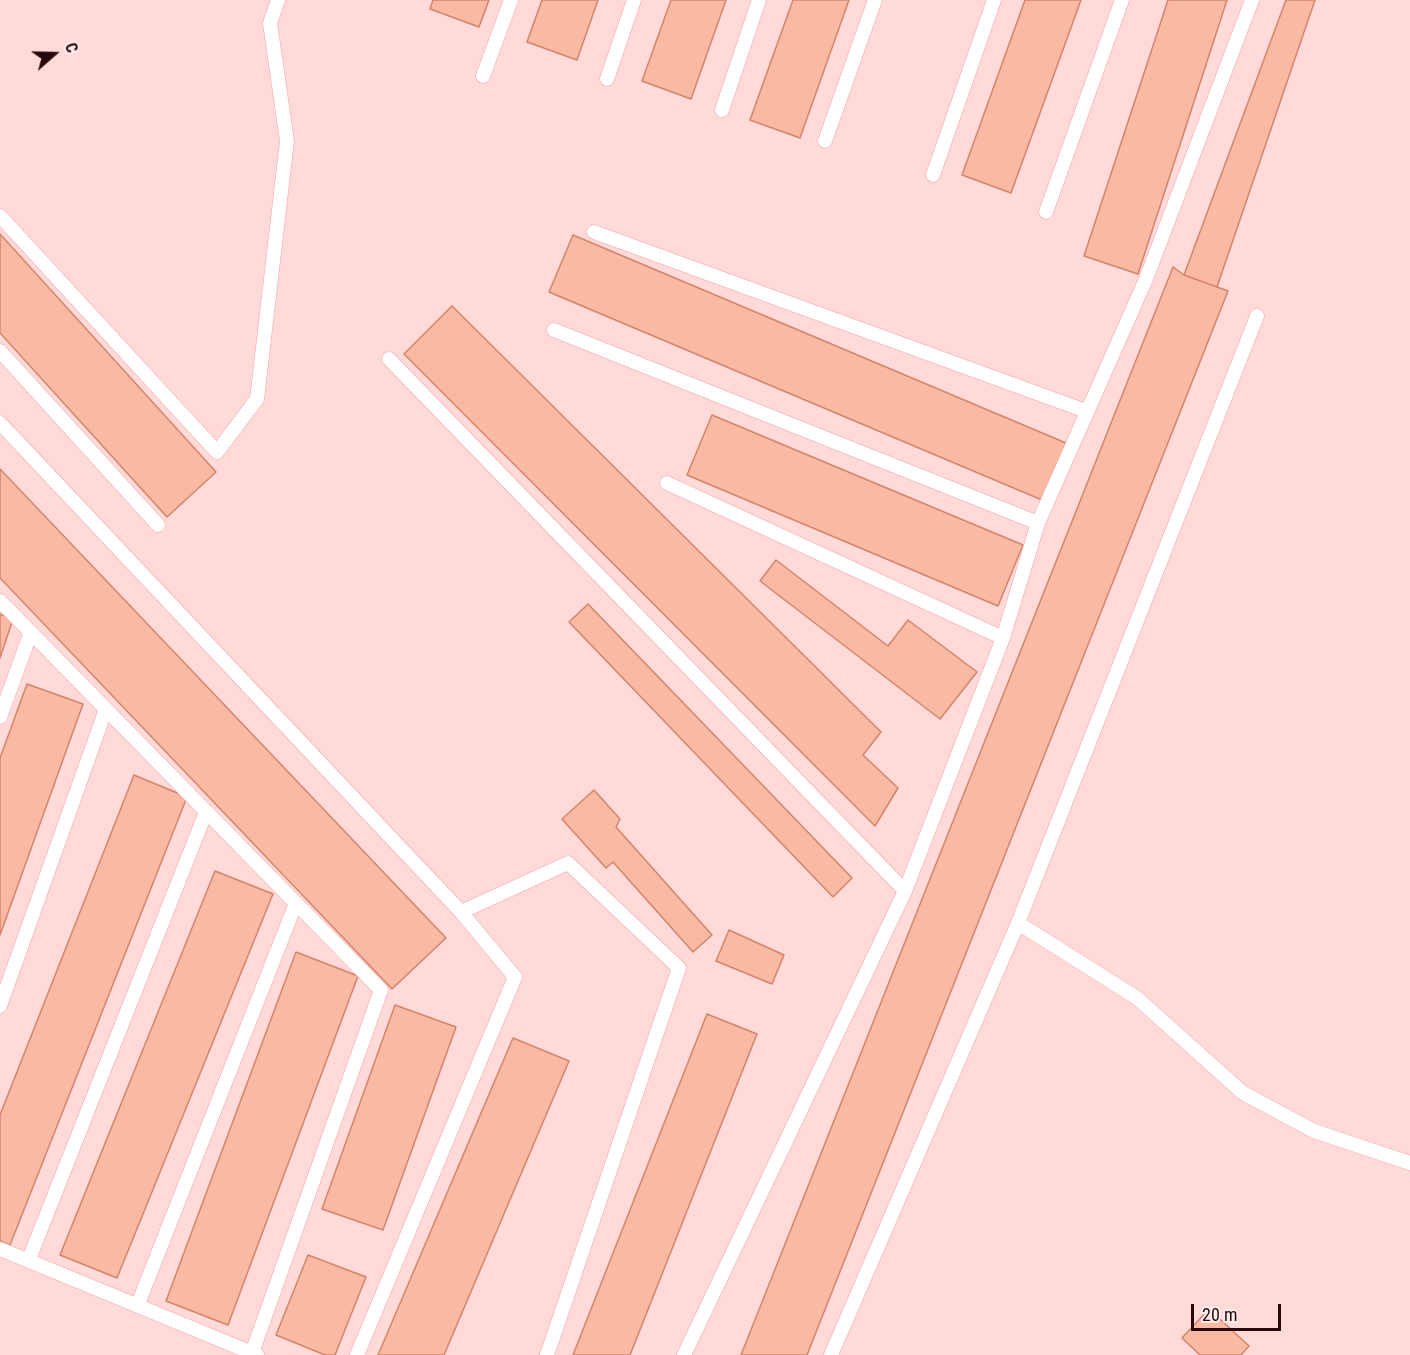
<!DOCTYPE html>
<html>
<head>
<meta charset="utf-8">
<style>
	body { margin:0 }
	#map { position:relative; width:1410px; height:1355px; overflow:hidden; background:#ffdad9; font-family:"Roboto Condensed",sans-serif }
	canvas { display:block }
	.north { position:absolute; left:24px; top:24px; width:60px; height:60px; -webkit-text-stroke:4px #ffeceb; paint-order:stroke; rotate:70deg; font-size:16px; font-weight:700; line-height:24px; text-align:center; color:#28090b }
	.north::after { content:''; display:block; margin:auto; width:21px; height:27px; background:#28090b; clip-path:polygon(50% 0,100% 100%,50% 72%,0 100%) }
	.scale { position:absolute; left:1191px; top:1304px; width:90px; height:27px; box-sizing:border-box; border:3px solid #28090b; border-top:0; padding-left:8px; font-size:18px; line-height:21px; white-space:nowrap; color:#28090b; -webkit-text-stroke:4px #ffeceb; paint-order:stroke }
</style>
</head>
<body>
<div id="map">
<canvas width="1410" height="1355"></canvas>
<div class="north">С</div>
<div class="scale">20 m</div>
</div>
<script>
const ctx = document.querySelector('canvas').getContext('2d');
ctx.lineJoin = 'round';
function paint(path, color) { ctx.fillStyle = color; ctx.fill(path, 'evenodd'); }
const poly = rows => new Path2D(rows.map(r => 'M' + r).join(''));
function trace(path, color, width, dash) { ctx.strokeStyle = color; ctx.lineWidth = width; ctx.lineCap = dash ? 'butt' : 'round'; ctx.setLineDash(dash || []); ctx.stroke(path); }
const building = poly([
	[433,0,489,0,479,27,430,9,433,0],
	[542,0,598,0,577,60,527,42,542,0],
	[671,0,726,0,691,99,642,81,671,0],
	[793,0,849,0,800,138,750,120,793,0],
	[1025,0,1081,0,1011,193,962,175,1025,0],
	[1168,0,1227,0,1138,274,1084,256,1168,0],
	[1286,0,1315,0,1217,287,1184,275,1286,0],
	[0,234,216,472,167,517,0,333,0,234],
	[573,235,1066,443,1042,500,549,292,573,235],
	[1173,267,1184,275,1228,291,807,1355,741,1355,1173,267],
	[452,306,881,732,863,755,898,788,875,826,404,354,452,306],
	[712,415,1023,545,998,606,687,475,712,415],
	[0,469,446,938,392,989,0,578,0,469],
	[776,560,888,646,908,620,977,672,940,719,760,581,776,560],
	[588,604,852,878,833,897,569,622,588,604],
	[0,614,13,619,0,658,0,614],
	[27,684,83,704,0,935,0,758,27,684],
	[134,775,187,797,10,1245,0,1241,0,1115,134,775],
	[594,790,620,819,616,827,712,935,693,952,613,862,606,868,562,819,594,790],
	[215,871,273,894,117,1278,60,1255,215,871],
	[729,930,784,955,772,984,716,961,729,930],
	[296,952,358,976,228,1325,166,1301,296,952],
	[395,1005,456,1027,383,1230,322,1209,395,1005],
	[707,1014,757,1034,630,1355,573,1355,707,1014],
	[513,1038,569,1061,444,1355,378,1355,513,1038],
	[308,1255,366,1277,335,1355,325,1355,276,1335,308,1255],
	[1209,1309,1249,1346,1241,1355,1200,1355,1182,1338,1209,1309]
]);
paint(building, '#fab9a3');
trace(building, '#d3846a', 1.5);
const lane = poly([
	[483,76,511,0],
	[607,79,634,0],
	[722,110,759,0],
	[825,141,875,0],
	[933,175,994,0],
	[1046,212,1122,0],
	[0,216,217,452,257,399,287,141,270,23,278,0],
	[594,232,1086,411],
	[554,330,1038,523],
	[0,351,158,525],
	[389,359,905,891],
	[0,423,461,912,568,863,679,968,547,1355],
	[667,483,1003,638],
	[0,601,381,990,252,1353],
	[0,717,31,632],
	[1018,923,1137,998,1243,1093,1314,1131,1410,1163],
	[0,1006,106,709],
	[0,1249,257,1355],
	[29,1259,206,812],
	[138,1304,296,903],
	[357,1355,515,977,461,912],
	[684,1355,905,891,1003,638,1038,523,1146,279,1252,0],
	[831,1355,1018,923,1257,316]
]);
trace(lane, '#f69f9f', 15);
trace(lane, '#fff', 14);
</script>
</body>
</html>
